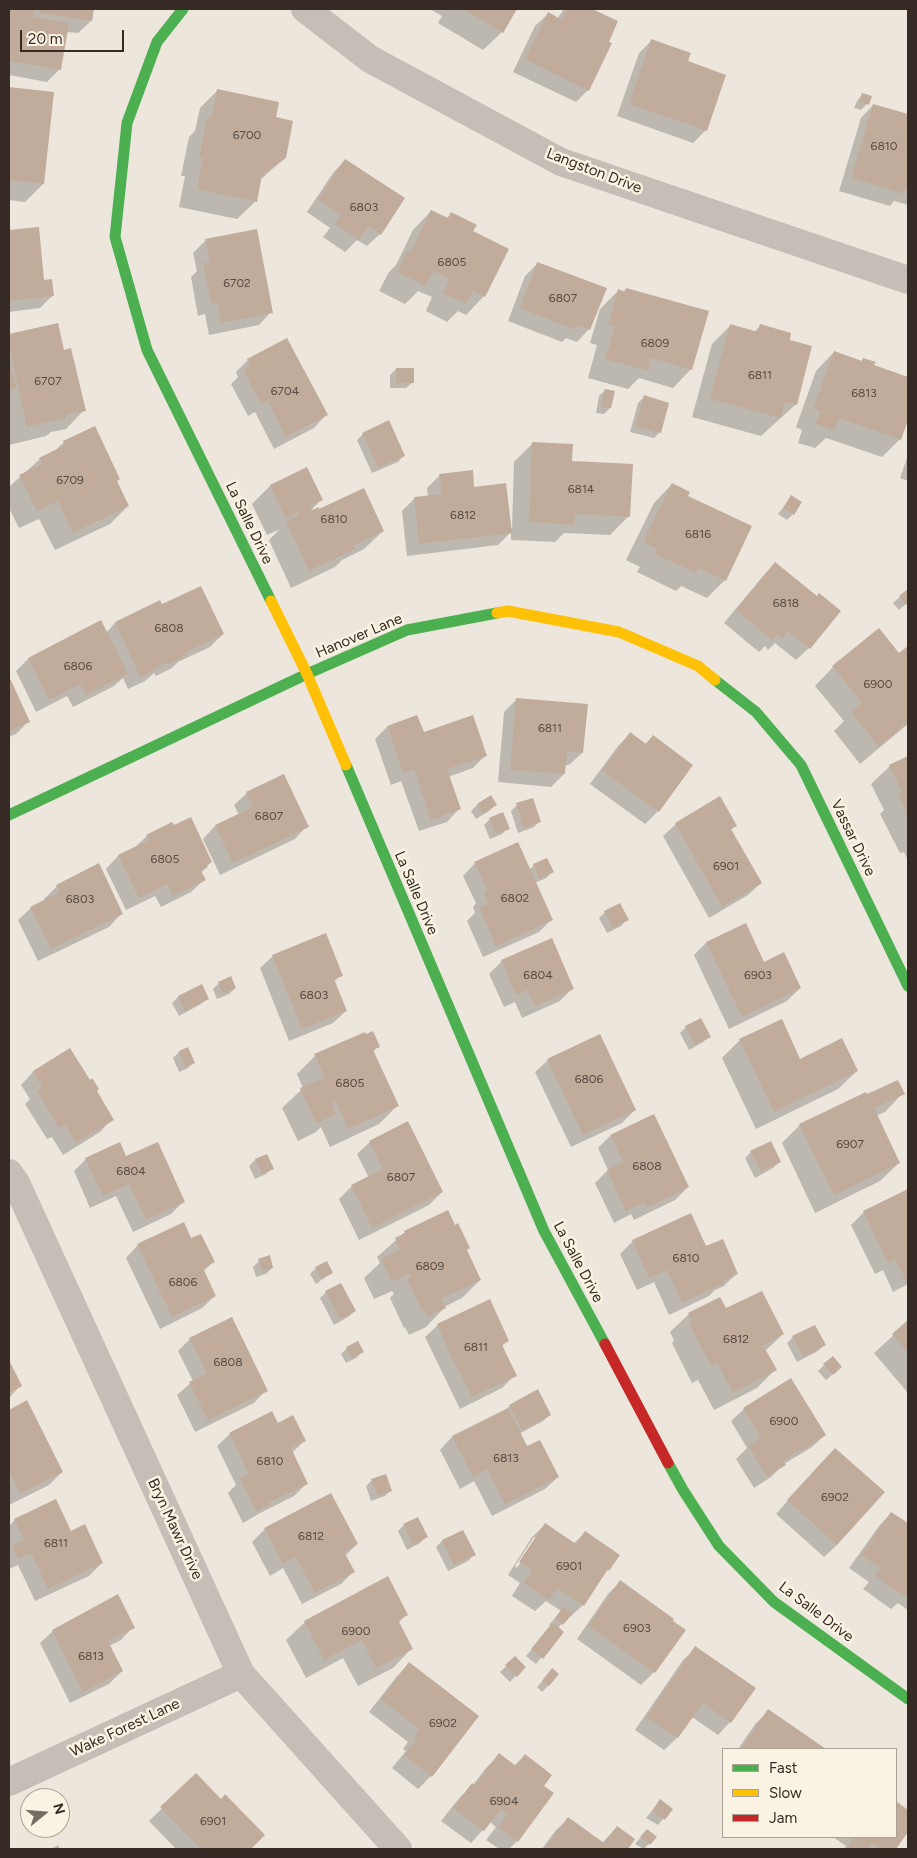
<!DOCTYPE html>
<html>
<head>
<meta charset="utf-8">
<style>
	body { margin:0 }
	#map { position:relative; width:917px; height:1858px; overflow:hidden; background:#ece6dc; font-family:Figtree,sans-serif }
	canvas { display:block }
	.frame { position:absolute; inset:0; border:10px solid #352b24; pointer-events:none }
	.legend { position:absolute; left:722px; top:1748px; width:175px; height:90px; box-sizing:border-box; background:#faf2e2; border:1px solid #aba296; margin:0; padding:6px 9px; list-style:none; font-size:15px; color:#352b24 }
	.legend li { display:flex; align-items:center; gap:10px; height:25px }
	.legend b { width:25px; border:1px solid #aba296 }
	.north { position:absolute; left:20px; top:1788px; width:50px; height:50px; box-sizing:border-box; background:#faf2e2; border:1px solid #aba296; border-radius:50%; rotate:73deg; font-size:14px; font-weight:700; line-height:20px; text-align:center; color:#352b24 }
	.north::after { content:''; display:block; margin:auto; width:18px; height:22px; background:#756c64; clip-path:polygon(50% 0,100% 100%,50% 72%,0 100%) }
	.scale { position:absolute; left:20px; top:30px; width:104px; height:22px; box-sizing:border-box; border:2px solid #352b24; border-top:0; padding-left:6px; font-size:15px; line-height:18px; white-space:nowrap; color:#352b24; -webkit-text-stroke:4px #faf2e2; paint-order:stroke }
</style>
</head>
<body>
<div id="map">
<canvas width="917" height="1858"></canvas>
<div class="frame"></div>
<ul class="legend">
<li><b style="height:6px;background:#4caf50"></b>Fast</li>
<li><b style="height:6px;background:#ffc107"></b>Slow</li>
<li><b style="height:6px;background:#c62828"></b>Jam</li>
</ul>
<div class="north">N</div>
<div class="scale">20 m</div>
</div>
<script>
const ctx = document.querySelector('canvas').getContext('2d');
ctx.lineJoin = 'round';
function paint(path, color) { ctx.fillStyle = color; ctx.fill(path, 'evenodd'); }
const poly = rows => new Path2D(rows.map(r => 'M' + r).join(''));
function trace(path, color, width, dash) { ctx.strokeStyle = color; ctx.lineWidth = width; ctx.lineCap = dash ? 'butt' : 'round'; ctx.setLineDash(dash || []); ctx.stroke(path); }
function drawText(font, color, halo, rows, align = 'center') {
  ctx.font = font + ' Figtree,sans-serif'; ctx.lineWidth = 5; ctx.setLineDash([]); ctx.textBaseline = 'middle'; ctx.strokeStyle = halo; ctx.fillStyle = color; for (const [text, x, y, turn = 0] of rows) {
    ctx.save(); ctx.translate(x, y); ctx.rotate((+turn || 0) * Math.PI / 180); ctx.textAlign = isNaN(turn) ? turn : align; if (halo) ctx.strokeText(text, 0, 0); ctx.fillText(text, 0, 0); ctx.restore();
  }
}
paint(poly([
	[9,9,92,9,91,21,78,33,66,32,60,69,47,82,9,75],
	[430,9,516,9,502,32,483,50,438,23,442,16],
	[564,9,589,9,616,22,588,90,576,102,513,72,535,26,548,14,557,19],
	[652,40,686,62,706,130,693,143,617,116,639,53],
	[9,89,53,93,43,184,25,202,9,200],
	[218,90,274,118,285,158,260,180,256,201,237,219,179,207,185,176,181,176,189,137,195,131,200,108],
	[863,94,867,104,861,110,854,108,857,101],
	[873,105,908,115,908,205,894,201,890,206,839,191,861,118],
	[345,160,380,234,367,246,357,240,345,252,323,237,330,228,307,212,333,173],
	[431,211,446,219,451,214,472,232,484,296,466,315,458,311,447,322,426,311,432,297,418,291,405,304,379,291,389,272,396,265,413,230],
	[38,229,43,282,52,296,40,308,9,312,9,232],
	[206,240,271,312,259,325,209,335,205,314,198,316,191,277,197,271,193,253],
	[538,263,589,329,577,342,566,338,562,342,508,321,525,276],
	[626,289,691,369,673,388,639,378,628,389,588,378,597,345,590,343,600,309,618,291,623,292],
	[57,325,64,351,84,410,66,429,51,432,46,436,9,445,9,336],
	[730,326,754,332,760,326,788,341,795,405,761,436,692,417,712,344],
	[834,352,861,362,863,359,873,366,908,378,908,416,900,439,882,457,826,438,815,448,798,443,802,430,796,427,816,371],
	[248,360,326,415,314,428,274,449,255,412,248,416,231,384,238,377,236,372],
	[396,369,413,382,406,388,390,388,390,375],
	[605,390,610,408,604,414,596,413,599,396],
	[644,397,660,432,654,438,630,432,638,403],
	[94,427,116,482,128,506,110,524,55,550,39,519,19,528,9,508,9,487,40,459,54,452,64,442],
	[363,434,404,455,398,462,372,473,357,440],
	[533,443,571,462,629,516,610,535,564,533,555,542,511,540,511,532,498,545,407,556,402,511,415,498,428,497,427,488,440,475,473,488,512,529,514,462],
	[908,455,908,481,900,478],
	[307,469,321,500,308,513,318,510,383,531,364,549,342,560,335,567,291,588,269,540,280,529,267,535,252,504,270,486],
	[672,484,725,580,707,598,681,586,676,591,637,572,640,567,626,560,654,503],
	[792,497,793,514,787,520,778,514],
	[776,563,809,648,796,660,775,643,768,650,765,646,759,652,724,623,763,576],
	[908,590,908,602,899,610,893,603],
	[160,602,162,606,223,634,210,647,178,662,172,668,156,676,154,673,145,681,128,689,123,678,114,686,73,707,67,696,36,712,16,671,28,659,101,622,106,633,115,623],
	[879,629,899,655,908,647,908,724,860,764,834,731,844,721,815,686,833,667],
	[9,680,28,722,16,734,9,737],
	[517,699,582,753,569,765,565,765,564,774,551,787,498,782,504,712],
	[387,727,423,734,486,755,473,768,448,777,459,809,447,822,419,831,401,781,391,785,375,739],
	[630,734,645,744,653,737,692,765,658,811,645,824,590,784,618,746],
	[908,757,908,861,904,852,900,853,880,814,884,810,871,784,890,766],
	[247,793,307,826,295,839,220,875,203,839,215,826,239,815,234,805],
	[491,797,495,805,489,811,476,819,471,811,477,805],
	[517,805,540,821,534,827,518,833,511,811],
	[490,819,508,828,502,834,490,839,484,825],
	[172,824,211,862,201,873,204,880,191,892,161,907,155,896,126,910,106,869,118,856,134,848,147,836],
	[676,824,735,826,730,830,761,883,748,895,709,918,663,836],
	[475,863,529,870,534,865,552,872,546,878,535,883,552,919,539,932,483,957,467,921,475,913,473,907,476,903,463,876],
	[57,886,121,914,109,927,38,961,18,920,31,908,45,900,44,899],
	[605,912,627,919,621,926,607,933,599,918],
	[745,924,764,963,800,988,787,1001,729,1029,694,955,706,943],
	[551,939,573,988,560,1001,522,1018,515,1002,504,1007,489,974,502,961],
	[273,956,341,975,334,982,346,1011,333,1023,289,1041,260,968],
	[219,983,235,988,229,994,217,999,213,989],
	[201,986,208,998,201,1004,179,1016,172,1003,178,997],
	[686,1027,709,1036,703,1042,689,1050,680,1033],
	[740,1040,800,1060,857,1071,838,1089,756,1129,722,1058],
	[378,1046,373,1052,398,1105,379,1124,330,1147,321,1127,316,1132,298,1141,282,1108,303,1088,297,1074,315,1056],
	[188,1049,194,1062,188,1068,179,1072,173,1058,179,1052],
	[70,1050,112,1119,100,1132,63,1155,52,1137,47,1139,25,1104,30,1099,21,1085,33,1072],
	[548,1060,635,1110,622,1123,571,1147,535,1072],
	[903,1093,885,1112,876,1116,899,1163,880,1181,815,1213,782,1143,800,1125,866,1096],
	[610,1136,688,1187,675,1200,634,1220,631,1214,614,1223,595,1183,608,1170,598,1148],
	[370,1142,442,1192,429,1205,359,1240,339,1199,352,1186,369,1178,357,1154],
	[751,1152,779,1162,773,1168,755,1178,745,1158],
	[267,1155,272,1168,266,1174,255,1179,249,1166,255,1160],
	[126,1158,183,1202,171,1214,133,1232,116,1196,90,1208,74,1171,86,1159],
	[908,1191,908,1284,893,1292,883,1270,875,1274,851,1225,864,1212],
	[405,1232,466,1250,480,1280,462,1298,444,1307,444,1308,426,1327,409,1335,405,1327,404,1328,390,1298,394,1294,392,1291,374,1299,364,1278,380,1263,377,1257],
	[191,1240,213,1262,203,1272,215,1296,202,1308,160,1329,126,1258,138,1245],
	[633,1241,705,1248,737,1273,724,1286,715,1290,709,1296,669,1315,654,1282,637,1290,620,1254],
	[259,1261,272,1268,266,1274,256,1277,253,1267],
	[326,1262,332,1272,316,1284,310,1274,316,1268],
	[326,1292,355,1311,348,1317,334,1325,320,1298],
	[726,1309,783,1334,765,1351,775,1370,757,1388,714,1410,698,1380,692,1383,672,1343,674,1340,670,1332,689,1314],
	[908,1322,908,1393,874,1353],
	[438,1325,507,1341,501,1347,515,1375,502,1388,460,1409,425,1337],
	[793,1337,824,1345,818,1351,797,1362,787,1343],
	[190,1339,266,1390,254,1403,195,1432,177,1395,193,1381,178,1351],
	[347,1348,362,1352,356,1358,346,1363,341,1354],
	[9,1362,20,1386,9,1398],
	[824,1365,834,1373,826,1380,818,1371],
	[27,1402,62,1472,49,1485,9,1505,9,1411],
	[510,1406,550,1415,543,1421,519,1434,526,1448,558,1477,545,1489,492,1516,474,1481,460,1489,440,1450,452,1437,504,1411],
	[744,1409,825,1435,812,1447,784,1464,771,1477,754,1488,736,1459,747,1448,731,1421],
	[277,1425,304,1441,292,1453,307,1483,294,1496,260,1513,243,1523,228,1493,236,1485,217,1446,230,1434],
	[822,1462,837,1545,824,1557,776,1514],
	[372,1480,391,1490,385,1496,371,1501,366,1486],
	[891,1513,908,1525,908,1610,898,1603,891,1609,863,1589,869,1582,849,1568,879,1526],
	[15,1520,70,1532,102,1563,89,1576,35,1601,18,1565,9,1569,10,1549,9,1526],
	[404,1525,426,1537,420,1543,407,1550,398,1531],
	[545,1525,573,1544,585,1533,608,1570,602,1576,583,1605,570,1617,569,1616,558,1628,562,1632,536,1664,526,1656,551,1626,549,1625,561,1611,546,1601,535,1611,512,1596,520,1583,508,1575,532,1537],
	[534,1537,537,1537,517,1568,515,1566],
	[265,1529,357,1544,345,1556,353,1572,341,1584,302,1604,283,1568,270,1576,252,1542],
	[463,1531,474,1554,468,1561,448,1571,436,1547,442,1541],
	[620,1582,684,1630,654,1672,641,1685,577,1639,608,1594],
	[406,1615,398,1623,411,1649,393,1668,358,1686,343,1658,306,1678,286,1640,305,1622],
	[133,1627,121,1640,109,1646,122,1671,109,1684,70,1703,40,1643,53,1631],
	[696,1648,754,1689,730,1722,718,1735,692,1717,677,1738,664,1750,635,1730,683,1660],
	[515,1658,524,1667,510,1682,500,1672],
	[410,1663,431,1776,418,1789,392,1768,406,1751,403,1749,408,1742,369,1712,397,1676],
	[552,1670,548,1686,542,1692,537,1687],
	[769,1711,824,1749,738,1749,756,1723],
	[499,1755,514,1766,525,1755,542,1786,517,1841,509,1849,499,1849,486,1840,496,1827,490,1822,471,1843,441,1821,460,1797,473,1785,486,1768],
	[196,1775,221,1800,263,1835,249,1849,176,1849,149,1821],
	[660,1801,671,1809,658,1825,646,1818],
	[896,1802,908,1811,908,1830,895,1849,844,1849,846,1846,833,1837,896,1837],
	[568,1819,602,1843,617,1827,634,1840,627,1849,542,1849,555,1831],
	[641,1837,655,1837,644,1849,635,1844],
	[58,1845,60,1849,51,1849]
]), '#0003');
paint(poly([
	[9,9,35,9,33,17,69,23,61,70,9,61],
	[40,9,94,9,92,21,39,13],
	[463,9,517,9,503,33],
	[567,9,592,9,618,21,609,42,612,43,589,91,525,59,548,12,562,20],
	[651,39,691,53,688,61,726,75,707,131,629,104],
	[9,87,54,92,44,184,9,180],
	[217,89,279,102,276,117,293,121,286,158,262,175,257,202,197,189,203,158,199,158,207,117,211,118],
	[862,93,872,96,869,105,859,101],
	[873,104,908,114,908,189,905,188,904,194,851,178],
	[345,159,405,198,381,235,368,226,359,240,335,224,341,215,318,199],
	[431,210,448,218,451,212,477,225,473,231,509,249,485,297,473,291,466,304,443,293,450,279,433,271,425,286,397,272,407,252,410,253],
	[39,227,44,280,52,279,54,296,9,301,9,230],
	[257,229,273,313,221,323,217,302,211,304,203,263,210,262,205,239],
	[537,262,607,288,590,330,577,325,576,330,520,308],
	[626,288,709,311,692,370,651,358,648,371,605,359,615,327,608,325,618,289,625,292],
	[58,323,64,350,71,348,86,411,66,415,66,418,27,427,9,346,9,334],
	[730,324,758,332,760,324,791,333,790,340,812,346,797,405,785,402,781,418,710,399],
	[287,338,328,415,286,437,268,401,261,404,243,370,251,366,247,359],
	[834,351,862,361,863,358,876,362,874,365,908,377,908,420,901,440,839,418,835,431,815,424,820,411,813,409],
	[9,361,17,388,9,390],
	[396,368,414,368,414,383,396,383],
	[605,389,615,391,611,408,601,407],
	[644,395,669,403,661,433,635,426],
	[389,420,405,456,378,468,362,433],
	[95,426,120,479,117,481,129,506,73,533,58,501,37,511,19,475,42,464,39,458,65,445,63,441],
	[532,442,573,444,572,461,633,464,630,517,575,514,574,525,529,522],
	[307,467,323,500,310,506,312,510,319,507,319,509,364,488,384,531,353,546,355,549,309,571,286,521,299,515,298,512,285,518,270,485],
	[473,470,474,487,506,483,512,533,419,544,414,497,442,494,439,474],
	[672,483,690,492,688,496,752,526,726,581,698,568,696,573,655,554,657,549,643,542],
	[791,495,802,502,794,515,783,508],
	[775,562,817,596,819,593,841,611,810,649,788,631,782,638,778,634,772,640,736,610],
	[201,586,224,634,185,653,186,656,168,664,167,662,159,666,159,668,140,677,115,622,160,600,162,604],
	[908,589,908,603,906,605,899,596],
	[101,620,128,674,86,695,80,684,49,700,28,658],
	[879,628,899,653,908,646,908,722,879,747,851,712,862,702,832,666],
	[9,676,30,722,9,731],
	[516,698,588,704,583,753,567,751,565,774,510,770],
	[417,715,424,732,473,715,487,756,447,769,461,809,431,820,414,769,403,773,387,726],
	[630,732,646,744,653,735,693,765,659,812,602,771],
	[908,756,908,816,898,794,902,792,889,765],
	[284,774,309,827,233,863,215,825,253,807,246,792],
	[491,795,497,805,483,814,477,804],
	[720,796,737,826,731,829,762,883,722,907,675,823],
	[533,798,541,822,524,828,516,803],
	[503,812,510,829,496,834,489,818],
	[191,817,212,862,206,865,208,867,201,871,206,880,173,896,168,884,139,898,118,855,149,840,146,835,172,822,174,825],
	[518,842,553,920,496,946,479,907,489,903,484,893,488,891,474,862],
	[547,858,554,872,539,879,533,864],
	[99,863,123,914,51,949,30,907,60,892,56,885],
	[620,903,629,920,613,928,604,911],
	[746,923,764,962,784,952,801,988,742,1017,706,942],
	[326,933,343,976,334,979,347,1011,302,1029,272,955],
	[552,938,574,989,535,1006,527,990,516,995,501,960],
	[231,976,236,988,223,994,218,982],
	[202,984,209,999,185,1011,178,996],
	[701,1018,711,1037,695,1045,685,1026],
	[782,1019,800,1059,842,1038,858,1071,774,1112,739,1039],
	[373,1031,380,1047,373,1050,399,1106,348,1129,336,1102,332,1103,336,1114,316,1123,300,1088,325,1078,314,1054,365,1032,366,1034],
	[600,1034,636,1110,583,1135,547,1059],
	[188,1047,195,1063,185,1067,179,1051],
	[70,1048,90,1080,92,1078,99,1089,97,1091,114,1120,76,1143,65,1125,59,1128,37,1091,42,1087,33,1071],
	[898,1080,905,1094,874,1108,900,1163,834,1195,799,1124,866,1092,867,1094],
	[654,1114,689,1187,647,1208,644,1202,626,1211,607,1170,623,1162,610,1135],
	[408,1121,443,1192,372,1228,351,1185,383,1169,369,1141],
	[771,1141,781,1162,761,1172,750,1151],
	[120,1142,126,1156,158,1142,185,1202,146,1220,129,1184,103,1196,85,1158],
	[267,1154,274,1169,262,1174,255,1159],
	[908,1189,908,1279,906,1280,895,1259,888,1263,863,1211],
	[448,1210,455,1225,458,1223,470,1248,467,1250,481,1280,441,1299,446,1308,427,1317,424,1309,422,1310,407,1279,412,1276,410,1273,392,1282,381,1259,400,1250,395,1238,405,1233,404,1231],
	[691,1213,706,1246,723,1239,738,1274,723,1281,724,1283,682,1303,667,1270,649,1278,632,1240],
	[184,1222,191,1238,201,1234,215,1262,203,1268,216,1296,172,1317,137,1244],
	[270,1255,273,1268,262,1271,258,1259],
	[327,1261,333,1273,322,1279,315,1267],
	[341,1283,356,1311,340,1319,325,1291],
	[762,1291,784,1334,763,1345,777,1370,733,1393,717,1363,711,1366,689,1324,692,1322,688,1313,720,1297,726,1308],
	[490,1299,509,1341,502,1345,517,1376,472,1397,448,1350,437,1324],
	[232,1317,268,1391,208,1420,189,1382,207,1373,189,1338],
	[908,1320,908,1353,892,1334],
	[815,1325,826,1345,803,1357,792,1336],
	[358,1341,364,1352,352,1358,346,1347],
	[833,1356,842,1367,833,1375,823,1364],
	[9,1360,22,1386,9,1393],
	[791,1378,826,1435,783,1461,786,1465,767,1476,748,1446,761,1438,743,1408],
	[538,1389,551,1415,522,1430,509,1405],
	[27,1400,63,1472,20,1494,9,1471,9,1410],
	[508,1408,527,1446,540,1440,559,1477,505,1504,487,1469,473,1477,452,1436],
	[272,1411,278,1423,293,1415,306,1441,291,1448,308,1484,270,1502,270,1504,256,1511,240,1479,249,1474,229,1433],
	[835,1448,885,1492,837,1545,787,1500],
	[386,1474,392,1491,378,1496,371,1479],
	[331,1493,358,1544,344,1552,355,1572,315,1593,296,1557,283,1564,264,1528],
	[56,1499,71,1531,85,1524,103,1563,48,1589,31,1553,18,1559,12,1546,24,1540,14,1519],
	[891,1512,908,1523,908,1592,905,1597,875,1576,880,1568,861,1555],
	[418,1517,428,1537,413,1545,403,1524],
	[545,1523,576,1544,585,1531,620,1555,609,1571,608,1569,584,1606,557,1588,549,1600,524,1583,532,1570,519,1562],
	[463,1530,476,1555,454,1565,442,1540],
	[388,1576,408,1615,398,1620,413,1649,376,1668,362,1640,324,1660,304,1621],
	[620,1580,674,1619,673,1621,686,1630,655,1673,588,1626],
	[118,1594,135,1628,108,1641,123,1671,83,1692,52,1630],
	[564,1606,573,1613,563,1625,555,1618],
	[553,1622,564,1632,543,1659,531,1649],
	[695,1646,756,1688,731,1723,703,1703,678,1738,646,1717],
	[515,1656,526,1667,517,1677,505,1665],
	[409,1662,479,1716,432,1777,404,1755,418,1738,414,1736,419,1729,381,1699],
	[552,1668,559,1674,549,1686,542,1681],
	[768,1709,826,1749,741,1749],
	[499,1753,516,1766,525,1754,552,1775,544,1786,554,1793,518,1842,498,1827,508,1814,501,1809,484,1831,453,1808,472,1783,475,1785],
	[196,1773,221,1799,225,1794,265,1835,251,1849,201,1849,160,1807],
	[660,1799,673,1809,665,1820,652,1811],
	[896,1801,908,1810,908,1832,896,1849,881,1849,872,1843,867,1849,847,1848,855,1837,896,1837],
	[568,1817,604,1843,617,1826,635,1839,628,1849,544,1849],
	[647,1829,657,1837,650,1845,640,1837]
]), '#c1ac9c');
trace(poly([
	[305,9,370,59,561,162,908,280],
	[9,1173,16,1183,241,1674,398,1849],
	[9,1782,241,1674]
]), '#c4beb6', 28);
trace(poly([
	[183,9,157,42,127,123,115,237,147,350,271,601],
	[715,680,756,712,801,765,908,986],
	[346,765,544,1231,605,1344],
	[9,815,307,674,407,630,497,613],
	[668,1463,683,1490,719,1546,774,1602,908,1699]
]), '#4caf50', 11);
trace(poly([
	[271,601,307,674,346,765],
	[497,613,508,611,619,632,698,666,715,680]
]), '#ffc107', 11);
trace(poly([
	[605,1344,668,1463]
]), '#c62828', 11);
drawText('12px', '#584b42', null, [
	["6700",247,135],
	["6810",884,146],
	["6803",364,207],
	["6805",452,262],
	["6702",237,283],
	["6807",563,298],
	["6809",655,343],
	["6811",760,375],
	["6707",48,381],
	["6704",285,391],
	["6813",864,393],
	["6709",70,480],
	["6814",581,489],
	["6812",463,515],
	["6810",334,519],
	["6816",698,534],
	["6818",786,603],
	["6808",169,628],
	["6806",78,666],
	["6900",878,684],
	["6811",550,728],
	["6807",269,816],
	["6805",165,859],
	["6901",726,866],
	["6802",515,898],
	["6803",80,899],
	["6804",538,975],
	["6903",758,975],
	["6803",314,995],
	["6806",589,1079],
	["6805",350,1083],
	["6907",850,1144],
	["6808",647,1166],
	["6804",131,1171],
	["6807",401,1177],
	["6810",686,1258],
	["6809",430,1266],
	["6806",183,1282],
	["6812",736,1339],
	["6811",476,1347],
	["6808",228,1362],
	["6900",784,1421],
	["6813",506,1458],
	["6810",270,1461],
	["6902",835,1497],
	["6812",311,1536],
	["6811",56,1543],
	["6901",569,1566],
	["6903",637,1628],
	["6900",356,1631],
	["6813",91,1656],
	["6902",443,1723],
	["6904",504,1801],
	["6901",213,1821]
]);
drawText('15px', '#352b24', '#faf2e2', [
	["Langston Drive",594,171,21],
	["La Salle Drive",249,523,64],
	["Hanover Lane",359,636,-23],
	["Vassar Drive",853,838,64],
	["La Salle Drive",416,893,67],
	["La Salle Drive",578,1262,62],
	["Bryn Mawr Drive",175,1529,65],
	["La Salle Drive",816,1612,37],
	["Wake Forest Lane",125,1728,-25]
]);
</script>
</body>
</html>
